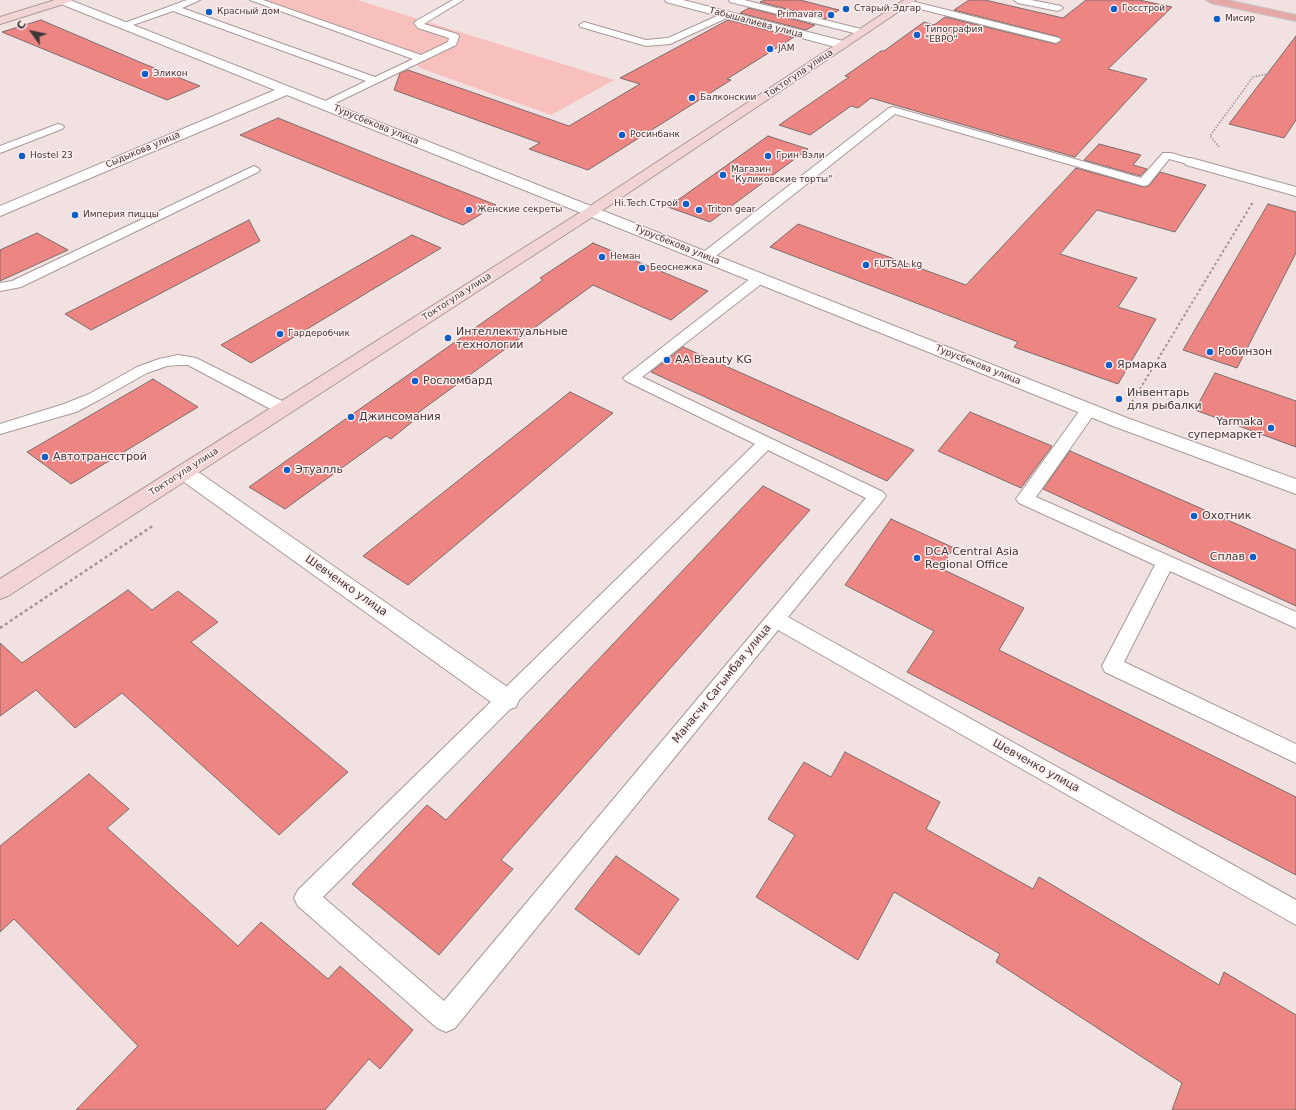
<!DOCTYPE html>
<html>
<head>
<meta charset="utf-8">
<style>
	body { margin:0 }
	#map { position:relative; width:1296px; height:1110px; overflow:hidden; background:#f1e1e0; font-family:"DejaVu Sans",sans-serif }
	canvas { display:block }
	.north { position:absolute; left:12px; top:12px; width:40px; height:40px; -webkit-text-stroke:3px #feeeed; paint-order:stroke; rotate:303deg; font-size:11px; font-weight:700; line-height:16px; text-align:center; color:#3f3838 }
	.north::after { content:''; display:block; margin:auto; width:14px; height:18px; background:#3f3838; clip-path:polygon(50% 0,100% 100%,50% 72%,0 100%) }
</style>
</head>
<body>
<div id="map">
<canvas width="1296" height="1110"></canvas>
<div class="north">С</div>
</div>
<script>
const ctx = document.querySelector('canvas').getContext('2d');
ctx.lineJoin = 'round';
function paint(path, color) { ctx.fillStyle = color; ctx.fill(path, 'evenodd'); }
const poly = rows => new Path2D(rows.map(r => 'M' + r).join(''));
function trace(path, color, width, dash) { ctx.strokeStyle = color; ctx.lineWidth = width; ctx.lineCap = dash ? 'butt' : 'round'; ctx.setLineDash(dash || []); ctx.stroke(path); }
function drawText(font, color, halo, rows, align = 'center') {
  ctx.font = font + ' "DejaVu Sans",sans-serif'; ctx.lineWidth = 3; ctx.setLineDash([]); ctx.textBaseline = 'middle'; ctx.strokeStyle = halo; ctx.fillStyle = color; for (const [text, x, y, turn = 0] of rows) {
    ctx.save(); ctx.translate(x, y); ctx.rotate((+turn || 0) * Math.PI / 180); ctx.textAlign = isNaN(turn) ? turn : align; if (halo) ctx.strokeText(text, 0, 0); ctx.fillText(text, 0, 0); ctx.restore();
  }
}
paint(poly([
	[254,0,357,0,614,80,551,115,420,68,406,53]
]), '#f7c0bd');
const building = poly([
	[765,0,800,0,839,10,825,19,760,2,765,0],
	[969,0,985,0,1063,18,1086,0,1139,0,1172,7,1108,69,1147,79,1075,157,871,98,858,108,851,106,810,135,779,125,849,77,845,76,881,51,884,51,924,22,934,25,945,17,1056,44,1062,40,1059,37,954,10,969,0],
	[749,8,815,25,806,30,740,13,749,8],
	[41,20,142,63,200,86,167,100,2,32,41,20],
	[728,20,794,37,727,79,731,80,588,170,529,149,540,143,394,90,400,73,408,70,569,126,640,84,620,78,728,20],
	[1296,36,1296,120,1284,138,1229,124,1296,36],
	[278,118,375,157,496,205,463,225,240,135,278,118],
	[768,136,808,149,710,222,668,207,768,136],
	[1099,144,1141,155,1133,165,1147,169,1140,176,1084,160,1099,144],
	[1076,168,1144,187,1149,186,1160,172,1206,185,1175,232,1097,210,1060,254,1137,278,1118,307,1156,319,1118,384,1014,347,1018,342,770,247,798,224,966,285,1076,168],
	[1268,204,1296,212,1296,253,1237,368,1183,350,1268,204],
	[249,220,260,241,91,330,65,314,249,220],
	[37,233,68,250,0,281,0,250,37,233],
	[412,235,441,248,251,363,221,345,412,235],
	[593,243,708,291,671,320,593,285,408,420,412,422,391,439,386,436,285,509,249,487,543,280,540,278,593,243],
	[683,347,914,450,887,481,651,372,683,347],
	[1215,373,1296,401,1296,447,1195,410,1215,373],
	[153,379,198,407,71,484,27,452,153,379],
	[570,392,613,413,408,585,363,556,570,392],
	[970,412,1052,446,1021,488,938,451,970,412],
	[1070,451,1296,550,1296,606,1043,489,1070,451],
	[763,486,810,510,501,860,513,869,439,955,352,884,427,805,446,820,763,486],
	[891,519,954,548,940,568,1024,608,999,650,1296,797,1296,875,907,672,934,631,845,585,891,519],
	[128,590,152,610,178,591,218,622,191,642,348,772,279,835,122,693,75,728,36,690,0,716,0,643,22,663,128,590],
	[845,752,940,802,926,829,1033,889,1039,877,1219,985,1224,972,1296,1015,1296,1110,1172,1110,1182,1083,996,962,1000,954,894,892,858,960,756,897,795,835,768,819,804,762,831,777,845,752],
	[89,774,129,809,107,828,238,946,261,922,328,979,340,966,413,1030,380,1069,369,1059,325,1110,76,1110,138,1046,14,919,0,932,0,846,89,774],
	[616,856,679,899,639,955,575,909,616,856]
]);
paint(building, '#ed8583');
trace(building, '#7b6d6c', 1);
const service = poly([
	[187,0,200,0,182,8,375,77,413,59,250,0,263,0,421,55,448,42,449,38,418,28,414,23,416,21,453,0,463,0,424,24,457,34,459,36,456,45,325,108,321,107,320,105,321,103,366,81,173,11,127,27,121,27,119,25,187,0],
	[729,0,744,0,865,30,867,32,862,35,730,2,729,0],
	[907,0,1059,38,1061,40,1056,43,904,5,903,3,907,0],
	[1014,0,1031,0,1061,6,1063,8,1058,11,1018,3,1014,0],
	[726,12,729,13,729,17,670,44,646,46,581,27,579,25,584,22,646,40,668,38,726,12],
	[893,107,1141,178,1163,153,1171,153,1195,160,1197,162,1191,165,1169,159,1148,185,1144,186,895,114,711,260,701,260,699,257,701,254,889,108,893,107],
	[58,124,62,125,64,127,62,129,0,153,0,146,58,124],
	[254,166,258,168,260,170,258,172,21,287,0,291,0,283,12,281,254,166],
	[760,274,765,275,767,278,765,281,642,377,883,492,886,496,883,500,788,617,1296,900,1296,925,778,630,455,1028,446,1032,437,1028,298,906,294,898,298,890,755,444,626,381,623,378,755,275,760,274],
	[768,450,866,498,444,1001,323,897,768,450],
	[178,355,196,358,290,405,292,409,290,413,284,414,278,413,188,365,178,365,167,366,147,373,99,400,76,412,0,434,0,424,64,404,89,394,137,367,159,359,178,355],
	[1089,405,1095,406,1097,410,1036,497,1296,612,1296,628,1170,571,1124,662,1296,744,1296,763,1105,672,1102,666,1155,565,1019,503,1016,499,1083,406,1089,405]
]);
const minor = poly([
	[55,0,70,0,1127,418,1296,479,1296,494,1113,426,287,95,0,216,0,206,275,90,56,2,55,0],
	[665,0,683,0,847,42,849,45,843,49,666,2,665,0],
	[1191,158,1296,187,1296,196,1186,165,1184,162,1186,159,1191,158],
	[184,465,191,467,516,693,519,700,516,707,507,710,498,707,177,477,174,472,177,467,184,465]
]);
const secondary = poly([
	[55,0,71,0,70,2,0,24,0,17,55,0],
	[904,0,916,0,597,214,8,596,0,599,0,579,587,208,904,0]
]);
const primary = poly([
	[1206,0,1227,0,1296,15,1296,21,1211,3,1206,0]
]);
trace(service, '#a89998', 2);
trace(minor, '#a89998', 2);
trace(secondary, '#a89998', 2);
trace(primary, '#c5c3c3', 2);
trace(poly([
	[1219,147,1210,136,1253,77,1271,73]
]), '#a09493', 1.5, [1.5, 1.5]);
trace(poly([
	[1132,402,1253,202]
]), '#a09493', 2, [2.5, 2.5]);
trace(poly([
	[0,628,154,525]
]), '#a09493', 2.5, [3, 3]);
paint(service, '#fff');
paint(minor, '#fff');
paint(secondary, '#f3d4d4');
paint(primary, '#e6a9a8');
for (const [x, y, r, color] of [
	[846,9,4,"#0e5ec8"],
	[1114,9,4,"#0e5ec8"],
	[209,12,4,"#0e5ec8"],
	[831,15,4,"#0e5ec8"],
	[1217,19,4,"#0e5ec8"],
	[917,35,4,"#0e5ec8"],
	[770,49,4,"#0e5ec8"],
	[145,74,4,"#0e5ec8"],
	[692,98,4,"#0e5ec8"],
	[622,135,4,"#0e5ec8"],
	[22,156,4,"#0e5ec8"],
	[768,156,4,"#0e5ec8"],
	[723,175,4,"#0e5ec8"],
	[686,204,4,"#0e5ec8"],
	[469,210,4,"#0e5ec8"],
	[699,210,4,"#0e5ec8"],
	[75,215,4,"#0e5ec8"],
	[602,257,4,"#0e5ec8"],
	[866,265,4,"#0e5ec8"],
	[642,268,4,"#0e5ec8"],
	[280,334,4,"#0e5ec8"],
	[448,338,4,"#0e5ec8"],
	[1210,352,4,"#0e5ec8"],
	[667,360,4,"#0e5ec8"],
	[1109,365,4,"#0e5ec8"],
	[415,381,4,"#0e5ec8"],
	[1119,399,4,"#0e5ec8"],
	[351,417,4,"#0e5ec8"],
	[1271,428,4,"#0e5ec8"],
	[45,457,4,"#0e5ec8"],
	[287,470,4,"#0e5ec8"],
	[1194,516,4,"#0e5ec8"],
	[1253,557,4,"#0e5ec8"],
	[917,558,4,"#0e5ec8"]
]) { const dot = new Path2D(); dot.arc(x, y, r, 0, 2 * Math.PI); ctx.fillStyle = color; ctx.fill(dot); trace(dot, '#feeeed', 1.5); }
drawText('9px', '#3f3838', '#feeeed', [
	["Старый Эдгар",854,9],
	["Госстрой",1122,9],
	["Красный дом",217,12],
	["Primavara",823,15,"right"],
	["Мисир",1225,19],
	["Типография",925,30],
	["\"ЕВРО\"",925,40],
	["JAM",778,49],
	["Эликон",153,74],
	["Балконскии",700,98],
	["Росинбанк",630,135],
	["Hostel 23",30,156],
	["Грин Вэли",776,156],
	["Магазин",731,170],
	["\"Куликовские торты\"",731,180],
	["Hi.Tech.Строй",678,204,"right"],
	["Женские секреты",477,210],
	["Triton gear",707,210],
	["Империя пиццы",83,215],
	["Неман",610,257],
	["FUTSAL.kg",874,265],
	["Беоснежка",650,268],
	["Гардеробчик",288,334]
], 'left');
drawText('9px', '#3f3838', '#feeeed', [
	["Табышалиева улица",756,23,15],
	["Токтогула улица",799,74,-34],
	["Турусбекова улица",376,125,22],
	["Сыдыкова улица",143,150,-23],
	["Турусбекова улица",677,245,22],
	["Токтогула улица",457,297,-33],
	["Турусбекова улица",978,365,22],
	["Токтогула улица",184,472,-33]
]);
drawText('11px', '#3f3838', '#feeeed', [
	["Интеллектуальные",456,332],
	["технологии",456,345],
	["Робинзон",1218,352],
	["AA Beauty KG",675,360],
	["Ярмарка",1117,365],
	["Росломбард",423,381],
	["Инвентарь",1127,393],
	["для рыбалки",1127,406],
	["Джинсомания",359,417],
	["Yarmaka",1263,422,"right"],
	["супермаркет",1263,435,"right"],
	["Автотрансстрой",53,457],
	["Этуалль",295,470],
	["Охотник",1202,516],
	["DCA Central Asia",925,552],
	["Regional Office",925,565],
	["Сплав",1245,557,"right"]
], 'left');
drawText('11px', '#3f3838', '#feeeed', [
	["Шевченко улица",346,586,35],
	["Манасчи Сагымбая улица",722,684,-51],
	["Шевченко улица",1036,766,29]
]);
</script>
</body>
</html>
